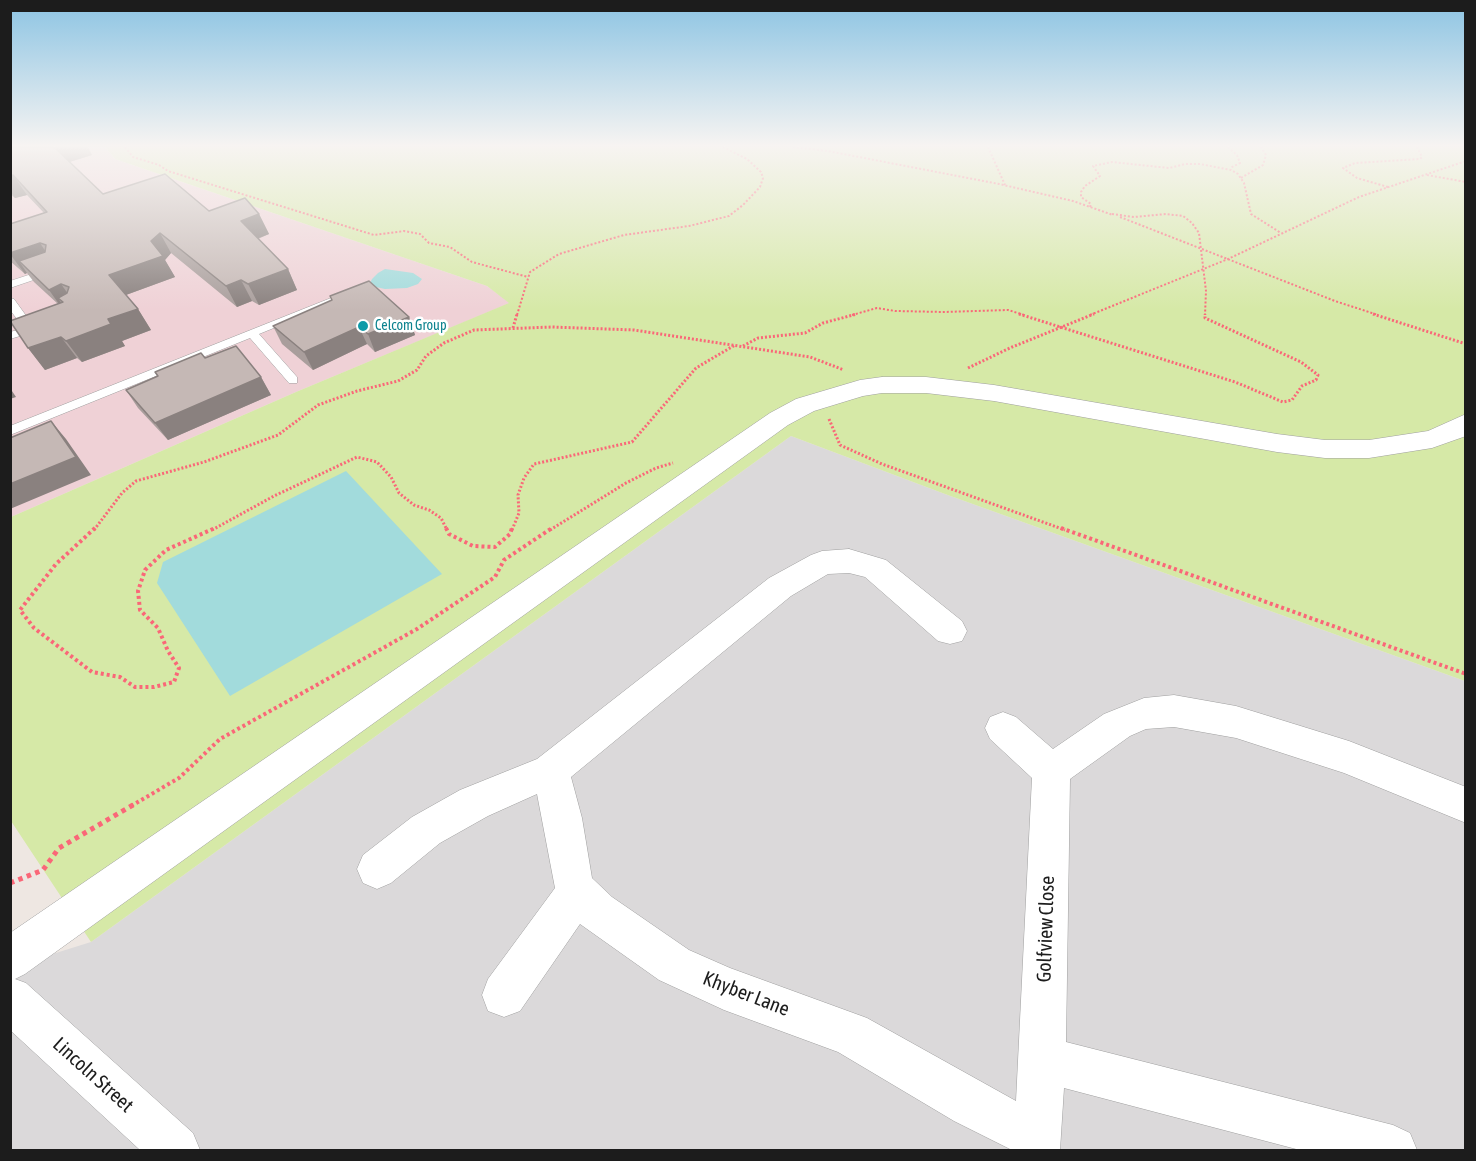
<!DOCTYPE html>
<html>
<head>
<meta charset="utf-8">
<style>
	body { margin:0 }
	#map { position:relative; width:1476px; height:1161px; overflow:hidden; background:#eee7e2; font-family:"Asap Condensed",sans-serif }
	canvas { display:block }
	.frame { position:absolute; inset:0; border:12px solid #1c1c1c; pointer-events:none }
</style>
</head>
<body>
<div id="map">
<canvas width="1476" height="1161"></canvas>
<div class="frame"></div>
</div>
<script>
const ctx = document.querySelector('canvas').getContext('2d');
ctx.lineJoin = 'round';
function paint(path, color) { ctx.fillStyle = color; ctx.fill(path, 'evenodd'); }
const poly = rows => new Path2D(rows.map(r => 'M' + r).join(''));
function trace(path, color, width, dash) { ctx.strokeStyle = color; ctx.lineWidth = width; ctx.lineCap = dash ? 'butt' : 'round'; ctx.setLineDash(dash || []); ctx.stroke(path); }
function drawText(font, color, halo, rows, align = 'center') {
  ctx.font = font + ' "Asap Condensed",sans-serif'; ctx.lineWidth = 5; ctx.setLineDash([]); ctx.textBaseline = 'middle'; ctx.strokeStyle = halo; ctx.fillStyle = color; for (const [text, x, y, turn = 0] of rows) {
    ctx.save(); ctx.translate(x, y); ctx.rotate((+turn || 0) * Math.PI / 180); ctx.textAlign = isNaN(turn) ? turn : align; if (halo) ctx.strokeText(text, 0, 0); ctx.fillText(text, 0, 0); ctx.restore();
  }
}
paint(poly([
	[791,436,945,494,1465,681,1465,1150,11,1150,11,967,91,942]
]), '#dbd9da');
paint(poly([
	[11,147,105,147,115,159,487,286,510,303,296,392,11,517]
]), '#efd1d6');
paint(poly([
	[105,147,1465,147,1465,681,945,494,791,436,91,942,11,821,11,517,296,392,509,303,487,286,115,159]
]), '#d6e9a7');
paint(poly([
	[385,269,413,273,422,279,418,284,407,288,385,289,371,286,370,283,372,279,378,273],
	[346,471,442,574,230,696,157,583,163,562]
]), '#a2dbdc');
const service = poly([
	[50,268,55,271,54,273,10,288,10,281,50,268],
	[336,296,340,297,340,301,259,334,297,377,297,383,289,383,250,338,10,435,10,426,336,296],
	[10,298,14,299,27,317,25,319,17,319,10,310,10,298],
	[36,325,40,326,40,330,10,339,10,332,36,325]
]);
const minor = poly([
	[882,377,926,377,994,385,1277,434,1325,440,1369,440,1428,431,1466,414,1466,436,1432,448,1369,458,1325,458,1277,452,994,401,926,393,882,393,863,396,814,411,788,425,25,974,15,979,26,983,193,1133,200,1150,140,1150,10,1030,10,933,770,413,796,399,860,380,882,377],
	[849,549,886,560,962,621,967,631,962,641,950,644,938,641,865,577,849,573,828,574,791,596,571,777,582,818,592,878,612,897,689,950,730,968,867,1018,1016,1101,1032,778,990,739,985,728,990,717,1003,712,1016,717,1053,749,1104,714,1144,698,1174,695,1236,706,1349,741,1466,787,1466,823,1344,773,1236,738,1174,727,1146,729,1130,736,1070,779,1066,1042,1393,1125,1410,1133,1417,1150,1300,1150,1064,1088,1060,1150,1012,1150,954,1121,838,1052,724,1010,659,980,580,924,520,1011,504,1017,488,1011,482,995,488,979,555,888,537,794,488,816,440,843,391,883,377,889,363,883,357,869,363,855,412,817,460,790,537,759,769,578,811,555,822,551,849,549]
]);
trace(service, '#a0a0a0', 1);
trace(minor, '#a0a0a0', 1);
trace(poly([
	[125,147,133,157,159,165,168,171,374,235,404,231,420,234,429,243,450,247,472,262,528,277],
	[793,147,828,151,999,184,1073,201,1113,215],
	[988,147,1005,185],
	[1228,147,1237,155,1240,163,1230,168],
	[1427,175,1466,182],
	[1241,178,1263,165,1266,155,1261,147],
	[1388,187,1357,178,1343,168,1355,163,1420,159,1422,157,1417,147],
	[1090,207,1091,204,1081,197,1081,192,1085,186,1100,176,1093,166,1112,162,1169,168,1185,164,1200,164,1231,170,1238,174,1244,183,1251,214,1281,233],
	[1112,214,1134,217,1166,214,1183,216,1192,223,1199,233,1206,291,1205,315],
	[1120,217,1335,301,1378,315],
	[517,315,530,272,559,254,624,235,689,226,729,216,743,205,760,187,763,178,761,172,747,159,723,147],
	[852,315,877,308,895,311,943,312,1008,310,1024,315],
	[1090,315,1228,259,1359,197,1466,161]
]), '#fa6778', 2, [2, 2]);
trace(poly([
	[1019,314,1235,382,1283,402,1292,400,1302,386,1316,380,1318,375,1301,362,1205,318,1205,314],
	[1373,314,1466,344],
	[513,328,517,314],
	[743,346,758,338,805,333,823,323,857,314],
	[968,368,1012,347,1094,314],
	[829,419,840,445,882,464,1065,530],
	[94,530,122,493,136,481,204,462,278,435,318,405,357,391,398,381,417,370,426,356,444,343,474,330,552,327,634,330,810,357,844,370],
	[212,530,274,496,357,457,377,462,391,477,399,493,414,505,429,510,441,518,447,530],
	[512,530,519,513,518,495,524,478,534,464,632,442,696,368,735,345],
	[550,530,626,483,656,468,673,463]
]), '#fa6778', 3, [2, 2]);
trace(poly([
	[95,528,56,564,20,610,34,628,92,672,120,677,135,687,154,687,174,682,179,668,168,651,158,628,140,610,138,591,145,570,166,550,215,528],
	[446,528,449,534,473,546,495,547,510,534,512,528],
	[1061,528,1466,674],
	[131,806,179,778,220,739,417,629,495,577,504,560,552,528]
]), '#fa6778', 4, [3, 3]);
trace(poly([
	[10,883,43,870,59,848,133,805]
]), '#fa6778', 5, [4.5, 4.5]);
paint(service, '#fff');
paint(minor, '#fff');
paint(poly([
	[10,147,92,155,69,162,103,194,209,211,259,214,269,234,258,239,288,269,297,290,259,305,252,301,237,307,171,253,165,260,175,277,126,295,138,309,151,330,122,341,125,346,82,362,77,358,45,370,28,348,58,304,34,282,27,273,25,274,10,261,10,224,44,213,27,195,15,198,10,194],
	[409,317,415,335,375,352,367,344,313,370,282,344,273,326],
	[205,358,261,377,271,395,168,440,138,408,126,390,157,376,155,372]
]), '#a99e9c');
paint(poly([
	[53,147,88,147,92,155,63,164],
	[13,175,27,195,15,198,10,191,10,176],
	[259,214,269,234,251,241,241,221],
	[160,233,171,253,165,260,175,277,123,296,109,275],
	[40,243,54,264,19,261,27,273,25,274,10,254,10,253],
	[288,269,297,290,259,305,248,284],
	[241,280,252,301,237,307,226,286],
	[61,284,76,305,63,302,58,298,66,310,64,311,49,290],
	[138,309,151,330,122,341,125,346,82,362,66,341,108,319],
	[409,317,415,335,375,352,368,334],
	[359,327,367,344,313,370,304,352],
	[61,337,77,358,45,370,28,348],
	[261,377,271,395,168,440,155,423],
	[10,388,16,397,10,399],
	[51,421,66,439,91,475,10,509,10,484]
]), '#8a817f');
const building = poly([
	[10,147,54,147,103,194,165,174,209,211,245,198,259,214,241,221,288,269,248,284,241,280,226,286,160,233,151,241,163,256,109,275,138,309,108,319,111,324,66,341,61,337,28,348,10,321,63,302,58,298,67,293,69,287,61,284,49,290,19,261,45,252,46,245,40,243,10,253,10,224,47,212,13,175,10,176,10,147],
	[369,281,409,317,368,334,359,327,304,352,273,326,332,300,330,296,369,281],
	[236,346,261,377,155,423,126,390,158,376,155,372,201,353,205,358,236,346],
	[51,421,76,457,10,484,10,438,51,421]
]);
paint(building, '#c5b8b5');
trace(building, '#8a817f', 1.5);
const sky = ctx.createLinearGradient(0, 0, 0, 310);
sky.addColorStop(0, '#8cc4e3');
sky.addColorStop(0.47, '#f7f4f2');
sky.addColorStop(1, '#f7f4f200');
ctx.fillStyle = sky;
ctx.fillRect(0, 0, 1476, 310);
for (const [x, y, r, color] of [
	[363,326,6,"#0f9aa8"]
]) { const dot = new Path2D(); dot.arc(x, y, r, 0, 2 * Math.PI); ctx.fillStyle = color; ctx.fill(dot); trace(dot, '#fff', 2); }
drawText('14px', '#0d838f', '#fff', [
	["Celcom Group",375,326]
], 'left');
drawText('20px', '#1c1c1c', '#fff', [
	["Golfview Close",1046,929,-88],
	["Khyber Lane",746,994,21],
	["Lincoln Street",93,1075,42]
]);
</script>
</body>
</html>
